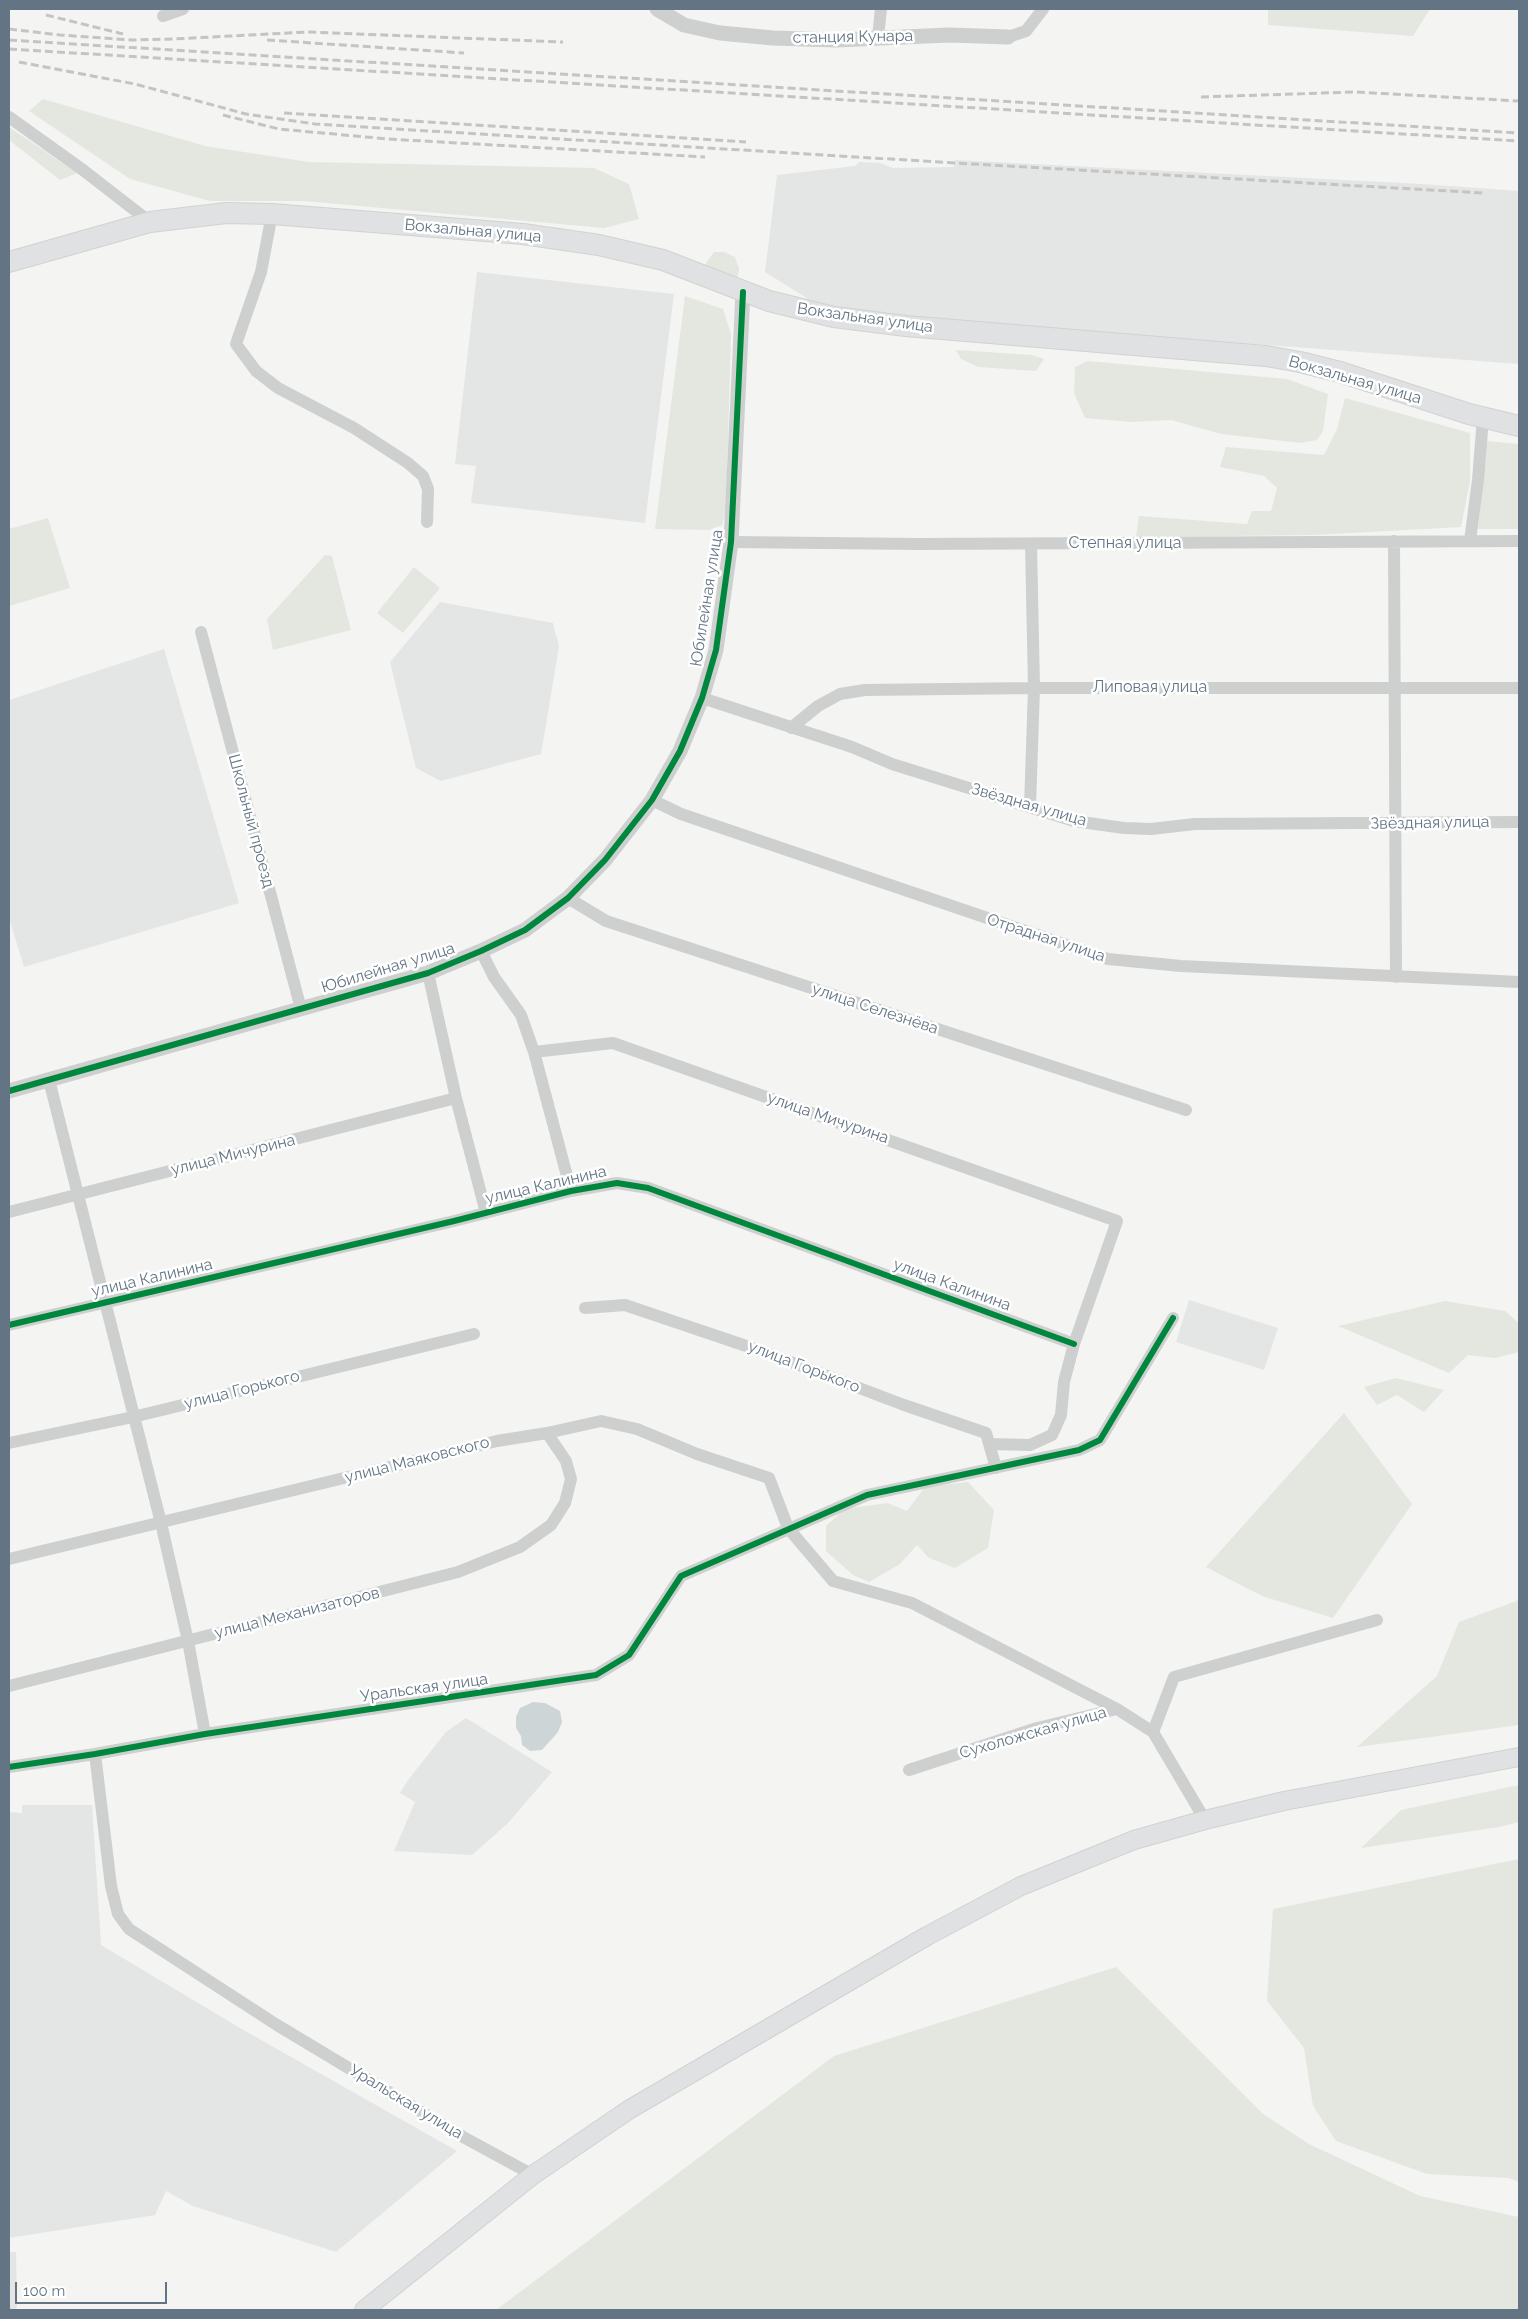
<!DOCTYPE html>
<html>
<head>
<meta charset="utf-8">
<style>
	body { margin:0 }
	#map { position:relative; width:1528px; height:2319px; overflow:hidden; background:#f4f4f2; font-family:Raleway,sans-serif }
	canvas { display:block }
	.frame { position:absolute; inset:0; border:10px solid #637584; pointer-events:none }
	.scale { position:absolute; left:15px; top:2282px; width:152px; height:22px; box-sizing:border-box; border:2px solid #637584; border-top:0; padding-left:6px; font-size:15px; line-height:18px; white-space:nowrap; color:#637584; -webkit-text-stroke:4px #fff; paint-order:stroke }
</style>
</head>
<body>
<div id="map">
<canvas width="1528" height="2319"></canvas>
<div class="frame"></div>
<div class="scale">100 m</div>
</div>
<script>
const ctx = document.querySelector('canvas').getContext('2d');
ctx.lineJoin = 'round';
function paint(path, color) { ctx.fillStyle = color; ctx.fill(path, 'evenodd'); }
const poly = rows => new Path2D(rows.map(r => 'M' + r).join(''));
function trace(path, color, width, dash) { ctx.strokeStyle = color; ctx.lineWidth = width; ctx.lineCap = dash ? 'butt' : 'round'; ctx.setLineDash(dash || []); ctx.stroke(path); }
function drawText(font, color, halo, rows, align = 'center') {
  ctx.font = font + ' Raleway,sans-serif'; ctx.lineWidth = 5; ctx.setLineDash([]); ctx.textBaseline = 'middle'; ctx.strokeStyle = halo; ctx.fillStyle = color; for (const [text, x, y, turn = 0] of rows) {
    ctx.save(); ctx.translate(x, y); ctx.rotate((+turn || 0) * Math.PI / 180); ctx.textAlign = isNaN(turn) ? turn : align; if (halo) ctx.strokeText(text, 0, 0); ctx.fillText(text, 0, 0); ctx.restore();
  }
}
paint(poly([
	[955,160,1422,184,1519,191,1519,364,829,312,765,272,777,175,855,166,859,162,880,163,893,168,954,167],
	[477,272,674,294,645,523,471,503,476,466,455,464],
	[440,602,553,623,559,646,541,754,441,781,416,768,390,662],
	[164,649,239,903,24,967,9,918,9,700],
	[1189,1300,1278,1328,1264,1370,1176,1342],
	[466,1718,552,1772,508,1823,472,1855,394,1851,415,1802,400,1793,408,1780,446,1732],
	[22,1805,92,1805,101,1945,240,2028,457,2151,336,2252,193,2206,166,2191,155,2215,9,2238,9,1812,22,1813],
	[9,2252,16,2252,17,2307,15,2310,9,2310]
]), '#e4e6e5');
paint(poly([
	[1268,9,1430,9,1413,36,1268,25],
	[43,99,205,146,309,162,594,168,629,184,639,219,604,228,304,201,210,201,130,179,29,111],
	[9,127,77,173,60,180,9,140],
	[714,252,724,252,735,257,739,269,737,281,704,266],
	[685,296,723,309,731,334,726,511,722,525,709,530,655,529],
	[956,350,1032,355,1044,359,1036,371,978,367,961,359],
	[1088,361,1287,379,1328,394,1323,431,1317,440,1301,443,1221,434,1171,420,1132,422,1085,418,1074,393,1075,367],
	[1345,398,1470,433,1470,481,1461,527,1314,535,1136,537,1139,516,1247,524,1252,511,1271,511,1277,488,1264,476,1220,467,1226,447,1324,455,1337,429],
	[1487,441,1519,444,1519,529,1478,529],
	[48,518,70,588,9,606,9,529],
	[325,555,332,556,351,630,273,650,267,619],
	[414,567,440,588,403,633,377,613],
	[1445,1301,1505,1311,1519,1323,1519,1352,1495,1358,1468,1355,1449,1373,1338,1326],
	[1396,1378,1444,1390,1424,1412,1397,1395,1377,1405,1364,1387],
	[1344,1413,1412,1504,1333,1618,1262,1596,1206,1567],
	[968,1482,994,1510,988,1548,955,1568,929,1558,917,1545,900,1564,869,1582,853,1575,826,1551,826,1526,845,1509,887,1503,907,1511,925,1487],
	[1519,1600,1519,1725,1357,1747,1437,1676,1459,1622],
	[1519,1785,1519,1822,1499,1827,1361,1848,1401,1810],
	[1519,1859,1519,2182,1508,2178,1427,2174,1336,2141,1313,2106,1304,2048,1267,2001,1273,1909],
	[1116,1967,1263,2114,1309,2144,1420,2196,1519,2217,1519,2310,496,2310,834,2056]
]), '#e4e7e0');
paint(poly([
	[533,1702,545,1703,560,1711,562,1722,558,1732,542,1750,530,1751,522,1745,521,1736,516,1728,516,1717,520,1708]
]), '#cdd5d7');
const secondary = poly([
	[364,2310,533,2175,630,2109,927,1936,1021,1886,1134,1840,1205,1820,1284,1801,1519,1757]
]);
const primary = poly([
	[9,262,150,222,226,213,272,214,523,234,599,245,663,260,769,301,834,317,906,326,1266,356,1300,362,1340,372,1469,414,1519,426]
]);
trace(secondary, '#d0d2d2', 20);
trace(primary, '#d1d2d1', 22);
trace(poly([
	[163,16,183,9],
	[878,37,881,9],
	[1008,37,1026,31,1043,9],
	[9,117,83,170,150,222],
	[272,214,261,272,236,344,256,371,278,388,354,428,408,463,423,476,428,489,427,522],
	[1394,541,1396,977],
	[1470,541,1478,480,1483,418],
	[731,542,918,544,1519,541],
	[201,632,301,1009],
	[702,698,852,747,892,764,1074,821,1124,828,1151,829,1195,824,1519,822],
	[791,728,818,706,840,694,865,690,1034,688,1519,688],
	[652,800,681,814,1108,959,1181,966,1519,982],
	[1030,807,1034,688,1031,544],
	[568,898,606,921,1186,1110],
	[481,951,494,977,521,1015,534,1052,571,1191],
	[428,973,456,1098,486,1213],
	[534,1052,613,1043,1117,1221,1074,1344,1064,1382,1061,1415,1052,1435,1030,1445,989,1444],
	[49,1080,161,1523,188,1641,205,1734],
	[9,1212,456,1098],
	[585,1308,625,1305,767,1353,904,1405,986,1433,996,1468],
	[9,1325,454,1221,571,1191,617,1183,648,1188,1074,1344],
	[9,1443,133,1417,474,1334],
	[9,1559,497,1441,547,1433,601,1421,637,1429,697,1454,769,1478,788,1528,833,1581,912,1603,1117,1709],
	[9,1686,458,1572,520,1547,551,1525,565,1503,571,1479,566,1461,547,1433],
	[1153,1732,1205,1820],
	[95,1754,111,1886,118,1914,129,1929,277,2025,465,2138,533,2175],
	[9,1767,95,1754,205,1734,596,1675,629,1655,681,1576,867,1495,1079,1450,1100,1440,1173,1318],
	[909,1770,1037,1728,1117,1709,1153,1732,1174,1677,1377,1620]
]), '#cecfcf', 12);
trace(poly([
	[657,9,684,25,720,33,773,38,836,40,949,35,1008,37],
	[9,1091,428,973,481,951,525,930,568,898,605,860,652,800,680,751,702,698,716,650,731,542,743,292]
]), '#cecfcf', 15);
trace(secondary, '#e0e1e2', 18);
trace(primary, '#e0e1e2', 20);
trace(poly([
	[46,15,123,34],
	[9,29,60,35,132,40,173,39,307,32,563,42],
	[9,40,1519,133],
	[267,40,464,53],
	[9,49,1519,141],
	[19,62,135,84,246,114,315,124,955,163,1484,193],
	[1201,97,1355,92,1519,101],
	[284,113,746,142],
	[223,115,279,129,388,139,705,157]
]), '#c4c4c5', 3, [8, 4]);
trace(poly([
	[9,1091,428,973,481,951,525,930,568,898,605,860,652,800,680,751,702,698,716,650,731,542,743,292],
	[9,1325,454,1221,571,1191,617,1183,648,1188,1074,1344],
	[9,1767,95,1754,205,1734,596,1675,629,1655,681,1576,867,1495,1079,1450,1100,1440,1173,1318]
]), '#00873e', 6);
drawText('16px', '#637584', '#fff', [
	["станция Кунара",853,37,-1],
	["Вокзальная улица",473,231,5],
	["Вокзальная улица",865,318,8],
	["Вокзальная улица",1355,380,16],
	["Степная улица",1125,543],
	["Юбилейная улица",707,598,-81],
	["Липовая улица",1150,687],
	["Звёздная улица",1029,805,16],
	["Школьный проезд",251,821,75],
	["Звёздная улица",1430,823,-1],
	["Отрадная улица",1046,938,18],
	["Юбилейная улица",388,968,-17],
	["улица Селезнёва",875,1009,18],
	["улица Мичурина",828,1118,19],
	["улица Мичурина",233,1155,-14],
	["улица Калинина",546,1185,-13],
	["улица Калинина",152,1278,-13],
	["улица Калинина",952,1285,20],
	["улица Горького",804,1367,21],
	["улица Горького",242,1390,-14],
	["улица Маяковского",417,1460,-14],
	["улица Механизаторов",297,1613,-14],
	["Уральская улица",424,1688,-8],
	["Сухоложская улица",1033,1733,-16],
	["Уральская улица",406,2102,31]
]);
</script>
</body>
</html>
